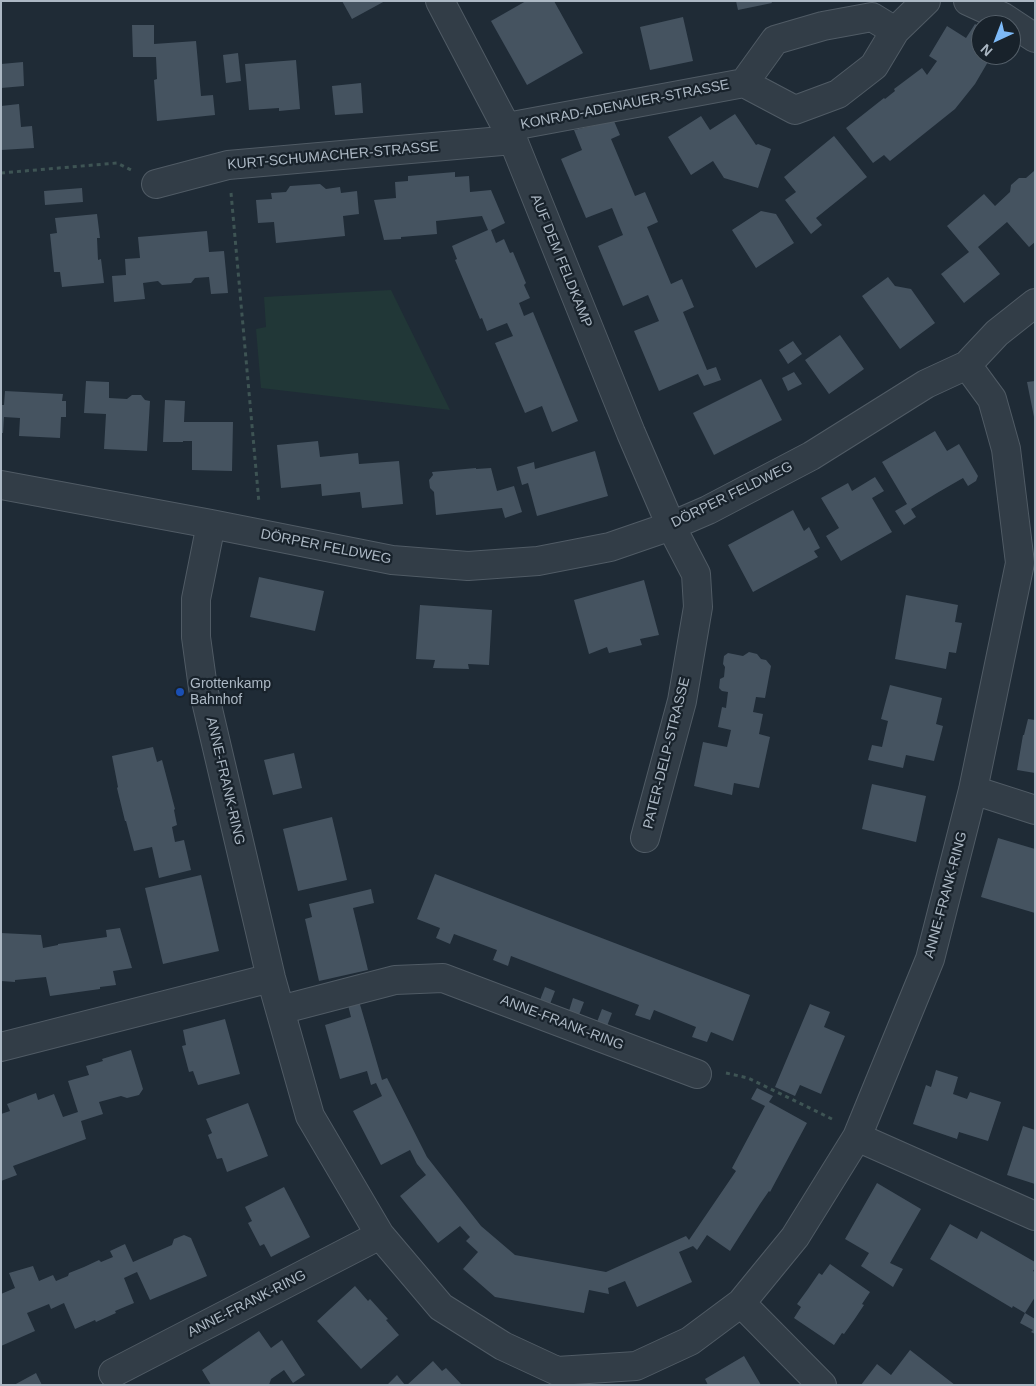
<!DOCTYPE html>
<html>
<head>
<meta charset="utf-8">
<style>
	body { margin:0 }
	#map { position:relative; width:1036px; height:1386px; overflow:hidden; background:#1f2b36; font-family:Arial,sans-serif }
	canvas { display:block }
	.frame { position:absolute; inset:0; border:2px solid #acb8c4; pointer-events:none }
	.north { position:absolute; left:971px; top:15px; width:50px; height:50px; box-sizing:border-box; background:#18222b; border:1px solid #535e68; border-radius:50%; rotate:223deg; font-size:14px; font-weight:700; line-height:20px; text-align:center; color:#acb8c4 }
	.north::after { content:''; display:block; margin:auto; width:18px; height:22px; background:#7dbaf8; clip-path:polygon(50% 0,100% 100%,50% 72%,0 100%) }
</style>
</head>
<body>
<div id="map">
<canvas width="1036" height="1386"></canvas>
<div class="frame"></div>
<div class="north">N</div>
</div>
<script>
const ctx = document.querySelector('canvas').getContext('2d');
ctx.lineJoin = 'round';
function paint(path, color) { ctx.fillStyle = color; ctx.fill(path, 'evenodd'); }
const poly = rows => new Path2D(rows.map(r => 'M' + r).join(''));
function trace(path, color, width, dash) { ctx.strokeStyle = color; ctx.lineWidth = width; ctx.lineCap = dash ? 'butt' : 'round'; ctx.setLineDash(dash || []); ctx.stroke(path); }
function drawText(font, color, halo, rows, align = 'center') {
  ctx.font = font + ' Arial,sans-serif'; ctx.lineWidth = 4.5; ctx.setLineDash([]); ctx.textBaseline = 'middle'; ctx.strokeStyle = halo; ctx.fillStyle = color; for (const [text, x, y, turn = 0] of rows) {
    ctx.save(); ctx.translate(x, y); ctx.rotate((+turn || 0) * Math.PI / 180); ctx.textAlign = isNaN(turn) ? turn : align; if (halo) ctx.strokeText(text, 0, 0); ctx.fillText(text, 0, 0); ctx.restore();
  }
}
paint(poly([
	[391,290,450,410,261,388,256,329,266,327,264,297]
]), '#213737');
paint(poly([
	[342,1,385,1,352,19],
	[526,1,554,1,583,53,527,85,491,21],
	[736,1,771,1,772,3,738,10],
	[683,17,693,61,650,70,640,27],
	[975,24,981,28,981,55,1010,55,1005,63,992,55,975,84,955,109,890,161,884,155,873,163,846,128,884,98,885,99,895,91,894,89,922,68,927,75,937,61,929,56,947,26,966,38],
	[132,25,154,25,154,44,196,41,201,96,213,95,215,115,157,121,154,80,157,79,156,57,133,57],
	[238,53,241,81,226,83,223,55],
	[296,60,300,109,279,111,279,108,249,110,245,64],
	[23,62,24,86,1,88,1,64],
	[361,83,363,113,335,115,332,86],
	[19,104,21,127,32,126,34,148,1,150,1,106],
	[735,114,756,145,758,144,771,149,758,188,724,178,713,161,691,175,668,137,701,116,710,130],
	[614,121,620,135,611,139,635,196,645,192,658,222,647,227,671,284,682,279,694,307,683,312,707,370,716,367,721,380,704,386,698,374,659,391,634,331,659,321,648,295,623,306,598,246,623,235,612,208,586,218,561,159,582,150,574,130],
	[834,136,867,177,816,218,822,225,811,234,785,200,796,192,784,177],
	[1034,171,1035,173,1035,242,1029,247,1007,222,978,247,1000,274,964,303,941,274,969,252,947,226,984,194,995,206,1010,192,1011,185,1019,178,1026,178],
	[455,172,455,177,469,176,470,192,491,190,505,223,491,230,496,243,504,239,510,253,513,252,526,283,524,285,530,298,519,303,524,316,533,312,578,421,552,432,542,406,525,413,495,343,513,336,507,323,487,331,482,318,480,319,455,260,457,259,452,246,488,230,482,216,436,221,437,234,401,237,401,239,384,240,374,200,396,198,395,182,408,181,408,176],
	[320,184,326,189,340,187,341,193,357,191,359,214,343,216,345,236,276,243,274,222,258,223,256,200,272,199,271,193,286,192,290,186],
	[82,188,83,202,45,205,44,191],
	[761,211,776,214,794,243,756,268,732,230],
	[97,214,100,238,97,238,98,260,101,259,104,283,62,287,60,272,54,272,50,234,57,233,55,218],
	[207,231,209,252,224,251,228,293,211,294,209,277,195,278,191,283,162,285,158,281,143,283,145,299,114,302,112,276,126,275,125,259,140,258,138,237],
	[888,277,895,286,911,289,935,323,900,349,862,296],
	[840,335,864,369,829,394,805,360],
	[793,341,802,354,788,364,779,350],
	[794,372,802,384,788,391,782,378],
	[761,379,782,420,714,455,693,413],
	[86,381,109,382,109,398,127,399,132,395,141,395,145,400,150,401,147,451,104,449,106,414,84,413],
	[1035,381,1035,417,1034,417,1027,382],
	[5,391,63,394,62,401,66,401,66,417,61,417,60,438,19,436,20,418,4,417,3,433,1,433,1,405,4,405],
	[165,400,185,401,184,422,233,422,232,471,192,470,192,441,183,441,183,442,163,442],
	[935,431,947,451,959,444,978,476,976,481,968,486,963,478,937,493,911,509,916,517,904,525,895,511,907,504,882,462],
	[318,441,320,457,358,453,359,464,399,461,403,504,362,508,360,492,322,496,321,484,281,488,277,445],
	[595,451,608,496,537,516,528,483,522,485,517,467,534,462,535,469],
	[476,468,476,469,491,468,497,491,514,486,522,512,505,518,502,508,436,515,434,492,430,488,429,480,433,475,432,472],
	[875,477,884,491,872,498,892,532,841,561,826,536,839,528,821,498,848,483,852,491],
	[793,510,804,531,809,527,820,548,814,551,818,557,753,592,728,545],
	[259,577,324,591,315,631,250,617],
	[644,580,659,635,640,639,642,645,609,653,607,647,589,654,574,600],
	[906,595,958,605,955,622,962,623,956,653,949,652,946,669,895,659],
	[420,605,492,610,489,665,468,664,469,669,433,668,435,660,416,659],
	[749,652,757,654,761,659,766,660,771,666,765,698,756,697,753,712,763,714,759,734,770,737,759,788,734,783,732,795,694,786,703,742,727,747,731,730,718,727,722,707,726,708,728,692,722,691,719,688,720,679,724,677,725,667,723,664,724,656,728,653,743,656],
	[890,685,942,698,936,724,943,726,934,761,906,755,903,768,868,760,872,745,882,747,888,721,881,719],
	[1028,719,1035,720,1035,773,1017,770,1023,735,1024,735],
	[153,747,157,762,162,760,175,809,174,810,177,825,172,827,175,842,184,840,191,870,159,878,152,847,134,851,126,821,125,821,117,788,118,787,112,756],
	[294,753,302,788,273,795,264,760],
	[872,784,926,796,916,842,862,829],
	[332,817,347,880,298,891,283,829],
	[998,838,1035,849,1035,913,981,897],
	[435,874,750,995,733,1041,711,1032,707,1042,692,1037,696,1027,654,1010,650,1020,635,1015,639,1005,511,956,508,966,493,960,497,950,454,934,450,944,436,938,440,928,417,919],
	[201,875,219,951,163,964,145,888],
	[371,889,374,903,353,908,368,970,319,981,305,919,312,917,309,904],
	[120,928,132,968,113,971,116,985,100,987,100,989,50,996,46,977,15,980,15,982,1,981,1,933,41,935,43,948,58,945,58,944,107,937,106,930],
	[545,987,555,991,550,1004,540,1000],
	[573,998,584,1002,579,1015,569,1011],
	[359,1001,382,1080,387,1078,427,1157,481,1226,515,1255,606,1272,686,1236,689,1240,736,1171,732,1168,765,1106,751,1099,757,1088,773,1096,769,1102,807,1123,770,1192,769,1191,760,1204,730,1251,707,1235,697,1250,693,1246,679,1252,692,1282,637,1307,625,1281,608,1288,609,1294,589,1290,584,1313,495,1297,463,1269,478,1252,466,1241,470,1237,460,1226,438,1243,400,1196,426,1175,417,1164,410,1150,381,1165,353,1111,382,1096,376,1083,371,1085,367,1071,340,1079,325,1025,351,1017,348,1005],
	[810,1004,830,1012,824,1027,845,1036,821,1094,800,1085,795,1096,775,1087],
	[602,1009,612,1013,607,1026,597,1022],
	[225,1019,240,1074,198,1085,193,1071,189,1072,182,1046,186,1045,183,1030],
	[131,1050,143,1089,139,1095,127,1098,121,1096,99,1102,103,1114,81,1121,86,1139,13,1166,17,1175,1,1181,1,1141,2,1141,1,1138,1,1114,10,1111,7,1104,36,1093,38,1100,54,1094,63,1117,78,1112,68,1081,89,1075,86,1066,103,1061,102,1059],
	[936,1070,958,1077,953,1094,967,1099,970,1092,1001,1102,988,1141,959,1132,957,1139,913,1124,926,1085,931,1087],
	[248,1103,268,1156,227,1172,222,1158,217,1159,208,1135,212,1133,206,1119],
	[1023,1126,1035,1130,1035,1184,1007,1175],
	[877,1183,921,1209,890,1263,903,1269,893,1287,861,1266,869,1253,845,1239],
	[284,1187,310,1237,271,1257,264,1244,260,1246,248,1223,252,1221,245,1207],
	[950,1224,977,1239,981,1231,1035,1262,1035,1268,1033,1271,1035,1272,1035,1297,1025,1313,1035,1319,1035,1334,1031,1332,1033,1330,1020,1323,1025,1313,1013,1306,1012,1308,930,1259],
	[184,1235,191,1238,207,1276,150,1300,137,1272,124,1278,134,1303,115,1311,116,1313,96,1322,95,1320,75,1329,64,1303,51,1309,49,1304,27,1313,35,1331,1,1346,1,1294,15,1288,9,1273,33,1266,39,1281,53,1275,56,1281,68,1276,69,1273,84,1267,99,1260,101,1262,113,1257,110,1251,125,1244,133,1262,172,1245,174,1239],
	[830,1264,870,1292,862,1304,864,1305,854,1320,844,1334,842,1333,834,1345,794,1318,801,1307,797,1304,808,1289,819,1273,822,1275],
	[355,1286,368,1301,370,1299,388,1319,386,1320,399,1335,361,1369,317,1321],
	[259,1331,271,1348,282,1340,305,1375,293,1383,284,1370,271,1379,269,1385,211,1385,202,1370],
	[910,1350,955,1385,861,1385,877,1364,891,1375],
	[744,1356,761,1385,708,1385,705,1379],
	[433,1361,442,1371,446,1368,462,1385,407,1385],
	[36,1373,42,1385,14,1385],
	[397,1375,405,1385,387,1385]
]), '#455360');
const minor = poly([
	[440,1,513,140,631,433,671,526,696,574,698,607,682,701,645,838],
	[968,1,1003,17,1035,38],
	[744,83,775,40,823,26,872,17,895,31],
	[507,127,744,83,795,110,838,94,874,66,895,31,926,1],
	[156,184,228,165,513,140],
	[1,485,211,524,392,560,468,566,538,561,610,547,671,526,708,510,811,456,926,384,967,365,997,333,1035,303],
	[211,524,196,599,196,637,203,688,271,978,310,1116,380,1235,441,1307,503,1346,557,1371,636,1366,690,1341,741,1303,795,1237,857,1137,930,959,973,790,1020,563,1006,449,992,399,967,365],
	[973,790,1035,810],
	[280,1010,395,980,443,978,697,1074],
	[1,1047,271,978],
	[857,1137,1035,1216],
	[741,1303,822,1385],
	[113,1373,380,1235]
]);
trace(minor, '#505b65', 30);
trace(poly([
	[1,173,117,163,131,170],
	[231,193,259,503],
	[726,1073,748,1078,832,1119]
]), '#3e5454', 3, [4, 4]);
trace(minor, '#323d47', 28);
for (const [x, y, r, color] of [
	[180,692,5,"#1a4fb4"]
]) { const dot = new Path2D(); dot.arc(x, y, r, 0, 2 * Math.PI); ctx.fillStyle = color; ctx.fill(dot); trace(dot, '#18222b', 2); }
drawText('14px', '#acb8c4', '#18222b', [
	["KONRAD-ADENAUER-STRASSE",625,105,-11],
	["KURT-SCHUMACHER-STRASSE",333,156,-5],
	["AUF DEM FELDKAMP",561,261,68],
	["DÖRPER FELDWEG",732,495,-26],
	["DÖRPER FELDWEG",326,547,11],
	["PATER-DELP-STRASSE",667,753,-76],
	["ANNE-FRANK-RING",225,781,77],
	["ANNE-FRANK-RING",946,895,-75],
	["ANNE-FRANK-RING",562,1023,21],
	["ANNE-FRANK-RING",247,1304,-27]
]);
drawText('14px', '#acb8c4', '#18222b', [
	["Grottenkamp",190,684],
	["Bahnhof",190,700]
], 'left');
</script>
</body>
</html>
